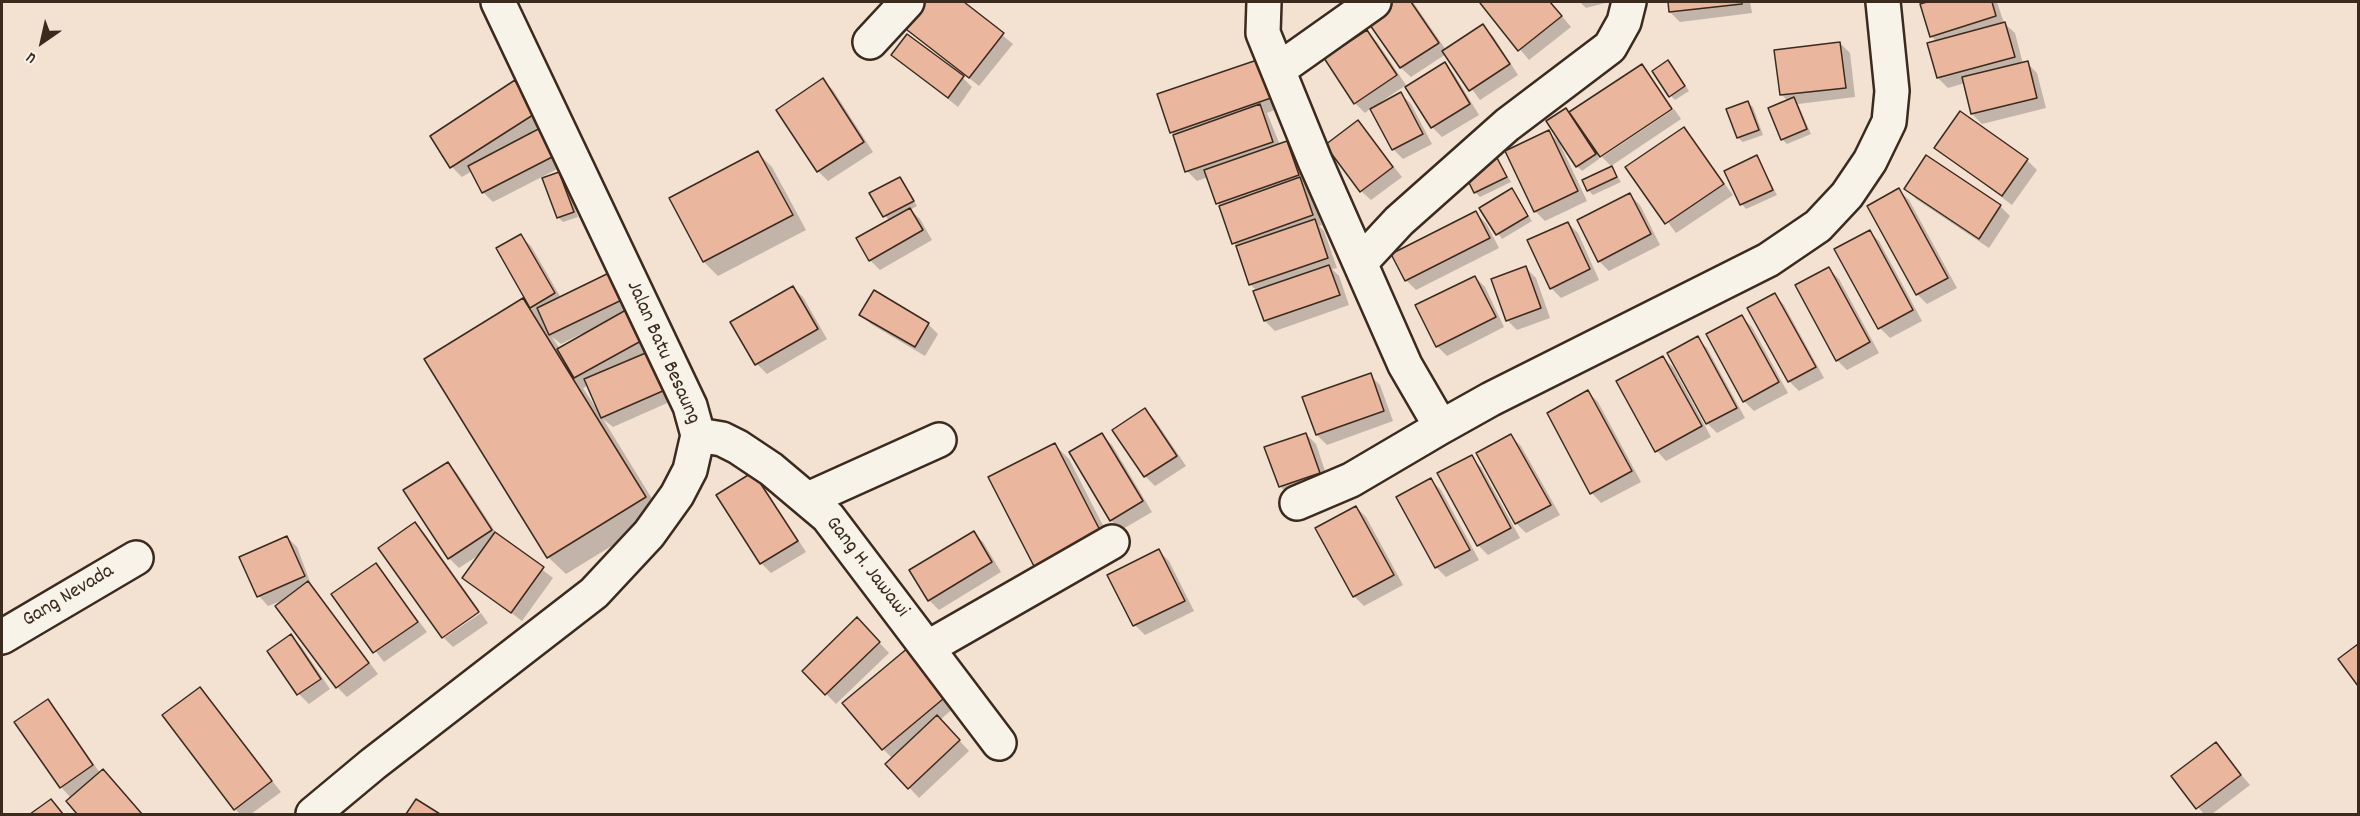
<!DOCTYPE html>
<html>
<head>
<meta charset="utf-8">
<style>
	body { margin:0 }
	#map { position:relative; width:2360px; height:816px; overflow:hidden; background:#f3e1d2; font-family:Dekko,sans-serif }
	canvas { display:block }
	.frame { position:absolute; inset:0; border:3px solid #3b2a1e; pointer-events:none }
	.north { position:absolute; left:12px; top:12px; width:60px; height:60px; -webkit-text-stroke:4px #f7f3e8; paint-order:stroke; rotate:214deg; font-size:16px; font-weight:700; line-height:24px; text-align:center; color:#3b2a1e }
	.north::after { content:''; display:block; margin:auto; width:21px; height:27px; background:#3b2a1e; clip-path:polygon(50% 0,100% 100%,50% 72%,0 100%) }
</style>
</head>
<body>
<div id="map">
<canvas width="2360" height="816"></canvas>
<div class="frame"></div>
<div class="north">U</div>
</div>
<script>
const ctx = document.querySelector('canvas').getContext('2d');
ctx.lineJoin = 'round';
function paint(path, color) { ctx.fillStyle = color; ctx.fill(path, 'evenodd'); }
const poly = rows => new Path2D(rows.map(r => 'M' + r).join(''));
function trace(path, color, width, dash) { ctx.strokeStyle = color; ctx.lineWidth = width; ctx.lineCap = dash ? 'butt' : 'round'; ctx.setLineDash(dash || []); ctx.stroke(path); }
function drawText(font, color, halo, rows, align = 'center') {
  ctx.font = font + ' Dekko,sans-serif'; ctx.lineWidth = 6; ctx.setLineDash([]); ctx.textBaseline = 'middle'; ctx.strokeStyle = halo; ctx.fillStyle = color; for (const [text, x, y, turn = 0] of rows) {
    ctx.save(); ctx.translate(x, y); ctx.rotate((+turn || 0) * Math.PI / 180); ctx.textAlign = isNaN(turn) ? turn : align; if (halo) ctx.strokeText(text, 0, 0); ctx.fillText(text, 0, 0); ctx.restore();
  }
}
paint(poly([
	[924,2,962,2,1013,44,979,86,904,26],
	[1386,2,1413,2,1446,50,1483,26,1493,36,1518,75,1480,100,1446,54,1411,77,1401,68,1365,15],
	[1485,2,1550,2,1571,27,1529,60,1482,4],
	[1580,2,1609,2,1586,8],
	[1669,2,1750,2,1752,13,1680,22,1670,12],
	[1928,2,1997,2,2004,23,2015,33,2023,64,2027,63,2037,73,2046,108,1982,124,1972,114,1965,83,1948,88,1938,78,1937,42,1931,36],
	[1367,32,1377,42,1406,85,1381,102,1382,104,1401,94,1411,104,1432,144,1403,159,1393,149,1371,108,1365,113,1355,103],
	[1840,43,1850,53,1855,97,1798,104,1811,134,1787,144,1782,139,1788,101,1781,94],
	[893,55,963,78,972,87,958,107],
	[1257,61,1280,108,1267,113,1280,145,1286,142,1296,152,1308,185,1306,185,1322,225,1319,226,1324,231,1337,268,1332,269,1339,276,1349,305,1275,331,1265,321,1257,291,1251,285,1208,177,1197,181,1187,171,1172,132],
	[1445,64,1454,74,1479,115,1442,137,1432,127],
	[1641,66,1672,107,1601,154,1597,152,1599,159,1582,171,1577,166,1569,113],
	[1672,67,1689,91,1675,100,1671,96],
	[823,80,833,90,873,152,828,181,818,171],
	[515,82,525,92,545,123,531,132,533,134,567,164,493,202,484,193,472,171,462,177,452,167,432,136],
	[1748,103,1753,107,1763,135,1743,142,1738,138],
	[1674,109,1681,119,1611,166,1602,157],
	[1358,122,1402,177,1371,200,1361,191],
	[1684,129,1733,195,1676,233,1627,167],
	[1549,132,1559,142,1587,201,1545,221,1535,211],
	[1936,148,2027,160,2037,170,2012,205],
	[758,153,772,167,806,230,718,276,704,262,671,199],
	[1495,156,1511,182,1480,197,1475,192],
	[1757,157,1777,195,1746,209,1742,204],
	[1612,168,1621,182,1593,195,1588,190],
	[559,174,563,178,578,217,563,222,558,217],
	[900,178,917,206,910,210,920,219,932,240,880,270,870,260,889,221,871,193],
	[1906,189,2000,206,2010,216,1989,248,1916,199],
	[1512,190,1532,221,1502,239,1481,208],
	[1899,190,1909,200,1957,288,1927,304,1917,294],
	[1630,195,1640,205,1660,245,1609,271,1599,261],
	[1476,213,1486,223,1499,248,1416,290,1406,280],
	[1568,223,1578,233,1599,280,1561,298,1551,288],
	[1869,231,1879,241,1922,321,1890,338,1880,328,1836,249],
	[521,236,531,246,561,298,625,282,674,400,613,427,603,419,662,515,566,574,548,557,522,300,533,309,498,249],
	[581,334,582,336,560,349,552,337,561,344],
	[589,385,599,410,598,411,583,388],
	[1526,268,1536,278,1550,318,1517,330,1507,320],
	[1829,269,1839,279,1879,353,1847,370,1837,360],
	[1475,277,1485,287,1504,327,1447,356,1437,346],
	[793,288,803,297,827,339,767,374,757,364],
	[1775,295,1784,305,1824,378,1799,391,1789,381],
	[861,315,928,324,938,334,925,356,871,324],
	[1742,317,1752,327,1788,393,1754,411,1744,401],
	[1697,338,1707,348,1745,418,1717,433,1707,423,1669,353],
	[1663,357,1673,367,1711,437,1666,461,1657,451],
	[1370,375,1380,385,1393,421,1327,445,1317,435],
	[1588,392,1598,402,1641,482,1601,503,1592,493,1549,413],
	[1145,410,1155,420,1186,466,1155,486,1145,476],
	[1306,434,1316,444,1329,483,1290,496,1280,486],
	[1102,435,1112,445,1152,512,1121,530,1111,520],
	[1511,436,1521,446,1560,515,1526,533,1516,523,1478,454],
	[1055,445,1069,459,1118,555,1054,588],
	[1471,457,1481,467,1520,538,1488,555,1478,545],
	[447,463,457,473,498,536,553,578,522,621,464,577,482,553,459,568,449,558],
	[752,474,762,484,806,552,771,573,762,564,718,495],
	[1431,480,1441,490,1479,560,1446,577,1436,567],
	[1356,507,1366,517,1403,585,1364,606,1354,596],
	[415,524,425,534,479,610,442,636],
	[973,532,983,542,1001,572,939,610,929,600],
	[287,537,297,547,312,587,378,674,347,697,337,687,284,600,268,606,259,596],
	[1159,551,1169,561,1194,611,1145,635,1135,625,1109,576],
	[376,565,427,632,384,662,333,595],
	[481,613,488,623,453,647,444,638],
	[857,619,889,653,836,704,804,671],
	[291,636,301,646,330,689,309,704,299,694],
	[2358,646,2358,683,2340,660],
	[909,649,957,705,940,720,969,751,919,798,887,764,893,759,883,749],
	[199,689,281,792,251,814,240,814,235,809],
	[47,701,57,711,100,773,113,781,142,814,79,814,68,801,71,798,61,787],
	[2215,744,2250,785,2212,814,2204,814,2173,777],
	[51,801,64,814,32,814]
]), '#0003');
const building = poly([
	[922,2,964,2,1004,33,969,78,902,26,922,2],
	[1383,2,1411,2,1439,43,1400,68,1363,15,1383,2],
	[1482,2,1550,2,1562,16,1518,51,1480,3,1482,2],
	[1668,2,1742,2,1742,4,1669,12,1668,2],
	[1927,2,1992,2,1996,16,1930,37,1920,4,1927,2],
	[2005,22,2015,57,1937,78,1927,43,2005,22],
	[1483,24,1510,64,1469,91,1442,51,1483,24],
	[1367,30,1397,75,1354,104,1324,58,1367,30],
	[907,34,964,76,948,98,891,55,907,34],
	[1840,42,1846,88,1780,95,1774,50,1840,42],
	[1257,60,1271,98,1170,133,1157,94,1257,60],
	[1668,60,1685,86,1669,97,1652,71,1668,60],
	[2028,61,2037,98,1971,114,1962,77,2028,61],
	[1445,62,1470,104,1431,128,1405,87,1445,62],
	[1642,64,1672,109,1600,157,1569,112,1642,64],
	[823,78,864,142,817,172,776,110,823,78],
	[515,80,536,113,450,168,430,136,515,80],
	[1401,92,1423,134,1392,150,1370,109,1401,92],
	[1794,97,1807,129,1781,140,1768,108,1794,97],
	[1748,101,1759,130,1737,138,1726,109,1748,101],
	[1260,104,1273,142,1185,172,1173,135,1260,104],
	[1566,108,1596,154,1576,167,1546,121,1566,108],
	[1960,111,2028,159,2002,196,1934,148,1960,111],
	[1358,120,1393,167,1360,192,1325,145,1358,120],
	[544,126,558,154,482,193,468,166,544,126],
	[1684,127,1724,184,1665,224,1625,167,1684,127],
	[1549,130,1578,191,1534,212,1505,151,1549,130],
	[1287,141,1299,175,1216,204,1204,170,1287,141],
	[758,151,793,215,703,262,669,198,758,151],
	[1495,154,1507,177,1474,193,1463,170,1495,154],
	[1757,155,1773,190,1740,205,1724,171,1757,155],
	[1926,155,2001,205,1979,239,1904,189,1926,155],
	[1612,166,1617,177,1587,191,1582,180,1612,166],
	[559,172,574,212,557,218,542,178,559,172],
	[900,177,914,201,883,217,869,193,900,177],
	[1300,177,1313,215,1232,244,1219,206,1300,177],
	[1512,188,1528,216,1496,235,1479,208,1512,188],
	[1899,188,1948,278,1916,295,1867,206,1899,188],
	[1630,193,1651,234,1598,262,1577,220,1630,193],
	[910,208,923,230,869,261,856,238,910,208],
	[1476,211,1490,238,1405,281,1391,254,1476,211],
	[1315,219,1328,258,1249,285,1236,246,1315,219],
	[1568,222,1590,269,1550,289,1527,240,1568,222],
	[1870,230,1913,310,1878,329,1834,249,1870,230],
	[521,234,555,293,530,308,496,248,521,234],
	[1329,265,1340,295,1264,321,1253,291,1329,265],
	[1526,266,1541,308,1506,321,1491,279,1526,266],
	[1829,267,1870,342,1836,361,1795,285,1829,267],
	[615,270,628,297,549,335,537,308,615,270],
	[1475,276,1496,317,1436,347,1415,305,1475,276],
	[793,286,818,329,755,365,730,322,793,286],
	[874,290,929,323,915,347,859,315,874,290],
	[1775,293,1816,367,1788,382,1747,308,1775,293],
	[523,298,646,497,547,558,424,359,523,298],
	[633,306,650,336,574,378,557,349,633,306],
	[1742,315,1779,382,1743,402,1706,334,1742,315],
	[1698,336,1737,408,1706,424,1667,353,1698,336],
	[648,352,665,390,601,418,584,379,648,352],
	[1663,356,1702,426,1655,452,1616,381,1663,356],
	[1371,373,1384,411,1316,435,1302,397,1371,373],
	[1588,390,1632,471,1590,494,1547,413,1588,390],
	[1145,408,1177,456,1144,477,1112,430,1145,408],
	[1102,433,1143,501,1110,521,1069,452,1102,433],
	[1306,433,1320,473,1279,487,1264,447,1306,433],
	[1511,434,1551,505,1515,524,1476,453,1511,434],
	[1055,443,1105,540,1038,574,988,477,1055,443],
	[1472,455,1511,528,1477,546,1437,473,1472,455],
	[448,462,492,530,448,559,403,490,448,462],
	[753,472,798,541,760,564,716,495,753,472],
	[1431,478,1470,550,1435,568,1396,497,1431,478],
	[1356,506,1394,575,1353,597,1315,528,1356,506],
	[415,522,479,612,442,638,378,548,415,522],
	[974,531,992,562,928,601,909,570,974,531],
	[495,532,544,567,511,613,462,578,495,532],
	[287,536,305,576,257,597,239,557,287,536],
	[1159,549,1185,601,1133,626,1107,575,1159,549],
	[376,563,418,622,373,653,331,594,376,563],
	[308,581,369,663,336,688,275,606,308,581],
	[857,617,880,642,825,695,802,671,857,617],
	[291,634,321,679,297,695,267,651,291,634],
	[2358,644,2358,686,2338,659,2358,644],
	[909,647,949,694,882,750,842,703,909,647],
	[200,687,272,781,234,810,162,715,200,687],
	[48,699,93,765,60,788,14,722,48,699],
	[937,715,960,740,908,789,885,764,937,715],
	[2216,742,2241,775,2196,809,2171,776,2216,742],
	[103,769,142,814,77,814,66,801,103,769],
	[51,799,63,814,30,814,51,799],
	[416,799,440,814,406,814,416,799]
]);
paint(building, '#eab69d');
trace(building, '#3b2a1e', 1.5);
const minor = poly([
	[1264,2,1263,33,1315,161,1405,365,1441,427,1491,399,1768,260,1818,226,1847,195,1870,161,1889,122,1892,91,1883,2],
	[870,42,907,2],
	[1278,70,1374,2],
	[1360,263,1399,221,1507,125,1610,47,1624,22,1629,2],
	[698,435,722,439,738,447,771,469,828,517,999,743],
	[808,499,939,440],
	[1297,503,1351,480,1441,427],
	[2,637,136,558],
	[927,648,1112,542],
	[313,814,373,764,594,593,649,534,677,495,690,470,698,435,690,406,498,2]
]);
trace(minor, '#3b2a1e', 38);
trace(minor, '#f7f3e8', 33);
drawText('21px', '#3b2a1e', '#f7f3e8', [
	["Jalan Batu Besaung",662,353,66],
	["Gang H. Jawawi",866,568,52],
	["Gang Nevada",69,597,-31]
]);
</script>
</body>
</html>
